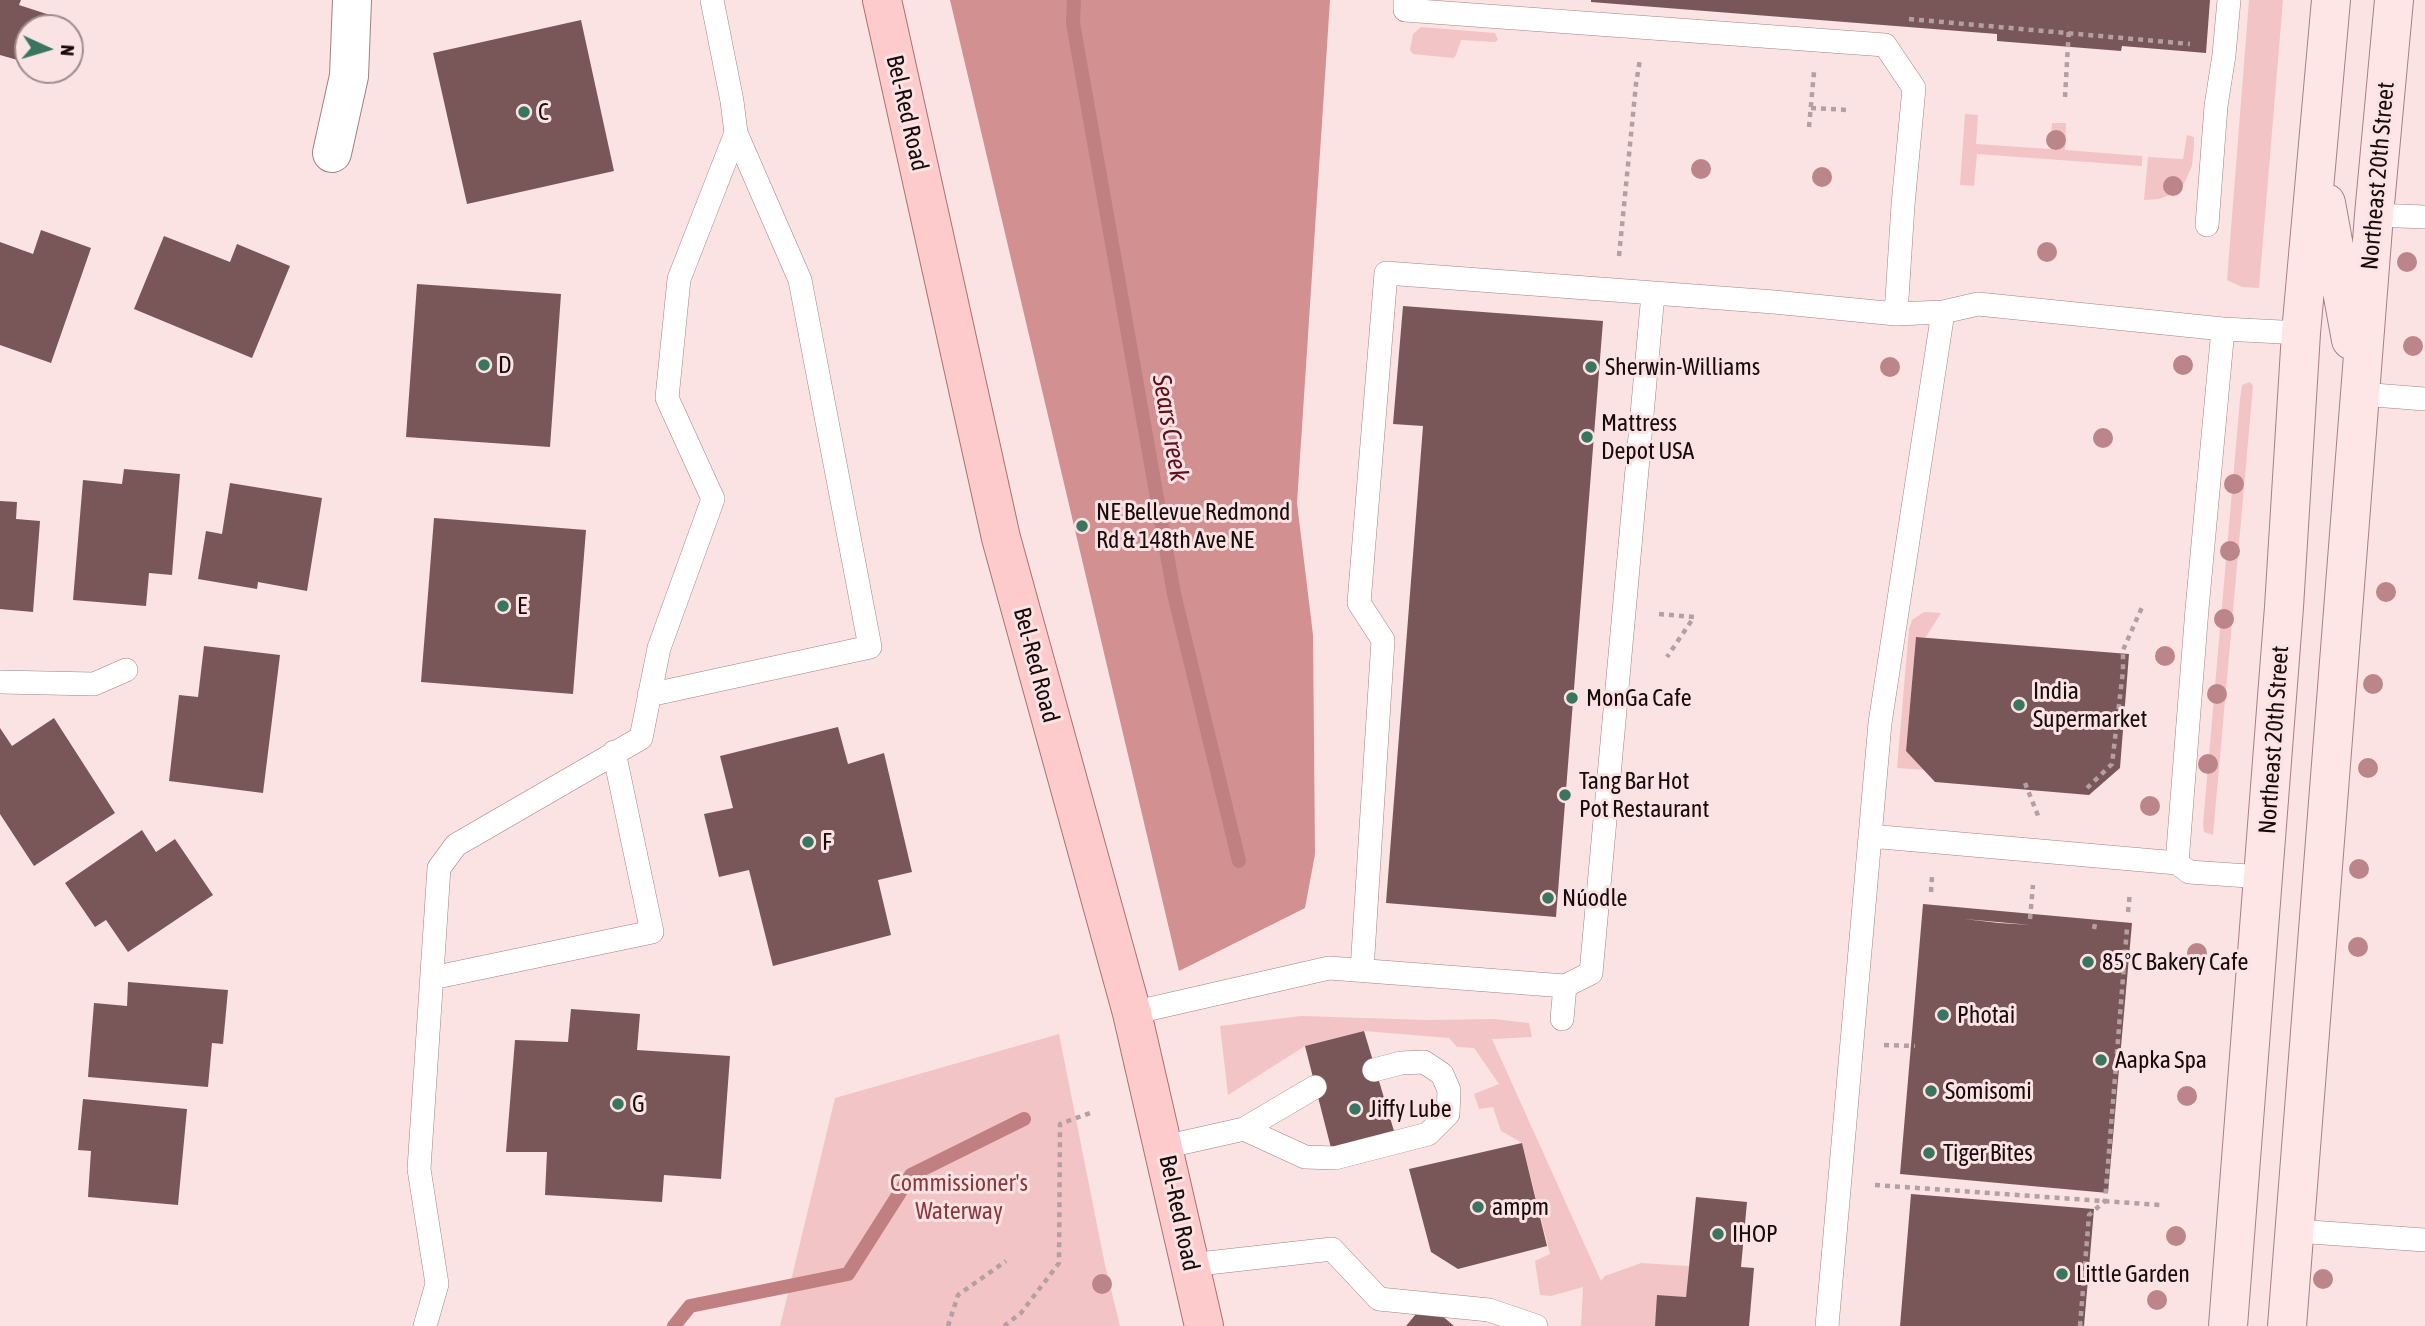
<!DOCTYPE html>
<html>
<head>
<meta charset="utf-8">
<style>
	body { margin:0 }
	#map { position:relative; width:2425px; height:1326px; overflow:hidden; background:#fbe3e3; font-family:"Asap Condensed",sans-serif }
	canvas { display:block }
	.north { position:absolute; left:14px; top:14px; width:70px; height:70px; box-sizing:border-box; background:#fbe3e3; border:2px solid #a08d8d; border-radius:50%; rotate:94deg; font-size:19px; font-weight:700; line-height:28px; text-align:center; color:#170b0b }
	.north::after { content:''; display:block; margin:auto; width:24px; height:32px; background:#39755f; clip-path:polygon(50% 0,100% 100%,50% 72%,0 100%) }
</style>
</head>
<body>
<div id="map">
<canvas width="2425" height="1326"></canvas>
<div class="north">N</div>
</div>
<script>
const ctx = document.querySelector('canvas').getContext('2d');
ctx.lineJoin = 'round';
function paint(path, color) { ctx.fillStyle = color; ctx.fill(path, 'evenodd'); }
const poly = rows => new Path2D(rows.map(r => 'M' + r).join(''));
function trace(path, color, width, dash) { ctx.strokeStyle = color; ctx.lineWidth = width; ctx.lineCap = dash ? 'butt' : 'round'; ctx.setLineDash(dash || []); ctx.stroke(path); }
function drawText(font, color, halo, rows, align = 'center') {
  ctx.font = font + ' "Asap Condensed",sans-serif'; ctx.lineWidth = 6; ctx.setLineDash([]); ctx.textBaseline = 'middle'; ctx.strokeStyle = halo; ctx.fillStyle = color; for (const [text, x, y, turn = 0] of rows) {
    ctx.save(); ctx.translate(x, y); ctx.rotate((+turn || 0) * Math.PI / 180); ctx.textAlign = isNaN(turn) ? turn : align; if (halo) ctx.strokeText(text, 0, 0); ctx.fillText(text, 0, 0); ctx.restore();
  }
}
paint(poly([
	[2249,0,2283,0,2259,288,2242,287,2227,280],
	[1421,27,1495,33,1498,40,1495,42,1461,40,1456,55,1453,58,1413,54,1410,50,1413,34],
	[1965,114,1978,115,1976,144,2050,149,2052,123,2066,123,2065,150,2142,156,2142,166,1977,154,1974,186,1960,185],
	[2187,135,2194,137,2194,146,2192,166,2184,184,2172,194,2159,199,2144,200,2148,157,2183,159],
	[2250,382,2253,386,2213,835,2204,832,2203,824,2240,399,2242,385],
	[1924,612,1941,613,1926,637,1916,637,1906,751,1925,770,1897,768,1909,629,1912,620],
	[1301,1016,1428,1020,1494,1019,1529,1023,1532,1037,1492,1039,1601,1281,1605,1276,1641,1263,1689,1266,1686,1297,1658,1295,1655,1326,1581,1326,1583,1287,1551,1296,1540,1295,1535,1261,1550,1254,1522,1143,1501,1131,1493,1107,1479,1109,1474,1094,1499,1084,1474,1048,1457,1047,1449,1038,1364,1031,1305,1046,1228,1095,1220,1026],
	[1059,1034,1105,1265,1120,1326,780,1326,835,1098]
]), '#f3c4c5');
paint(poly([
	[950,0,1330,0,1297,503,1313,635,1315,854,1305,908,1179,971]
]), '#d29091');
trace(poly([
	[1074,0,1073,23,1174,594,1239,861],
	[674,1326,690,1306,848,1274,911,1175,1024,1119]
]), '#c07f81', 14);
paint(poly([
	[0,0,21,0,19,5,56,17,52,28,28,28,28,63,0,55],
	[1591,0,2210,0,2206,53,2122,46,2121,51,1997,41,1997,34,1591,2],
	[581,20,614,171,467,204,433,53],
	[41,230,91,248,51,363,0,345,0,242,33,254],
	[164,236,230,262,237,244,290,266,252,358,134,309],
	[417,284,561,294,550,447,406,437],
	[1403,306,1603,321,1556,917,1386,903,1423,426,1393,424],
	[124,469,180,474,172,575,149,573,146,606,73,600,83,480,122,484],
	[230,483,322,498,307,591,258,582,257,589,198,579,206,531,222,534],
	[0,501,17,502,16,519,40,521,33,612,0,609],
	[434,518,586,530,573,694,421,682],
	[1916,637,2129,654,2120,768,2089,795,1935,782,1906,751],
	[204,646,280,655,263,793,169,781,179,695,198,697],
	[54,718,115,813,34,866,0,814,0,728,12,746],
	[838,727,848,764,884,753,912,872,878,880,891,935,773,966,749,870,719,877,704,814,733,808,720,756],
	[142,830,156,852,175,839,213,895,128,952,106,920,95,927,65,883],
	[1923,904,2132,923,2108,1193,1900,1174],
	[1964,919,2031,925,1999,923],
	[128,982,228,990,223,1044,212,1043,208,1087,88,1077,94,1003,127,1006],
	[571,1009,640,1014,637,1050,730,1056,721,1179,664,1175,662,1202,545,1195,547,1152,506,1152,515,1040,568,1042],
	[1364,1031,1394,1131,1331,1148,1305,1046],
	[83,1099,187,1109,178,1205,88,1197,91,1151,78,1150],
	[1522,1143,1547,1246,1458,1269,1431,1252,1409,1169],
	[1911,1194,2094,1209,2084,1326,1900,1326],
	[1696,1197,1747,1202,1741,1267,1754,1268,1749,1326,1655,1326,1657,1295,1686,1297],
	[1426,1302,1454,1326,1406,1326]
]), '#795758');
const lane = poly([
	[1405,0,1405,10,1885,45,1914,88,1903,205,1896,314],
	[2374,215,2425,217],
	[2207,225,2216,106,2224,55,2229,0],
	[2223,329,2197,609,2177,863,2189,872,2263,877],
	[2361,394,2425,399],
	[0,682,94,684,126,670],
	[649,695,870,647,800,280,736,133],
	[1870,836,2177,863],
	[1362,970,1383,640,1359,603,1386,273,1774,302,1896,314,1943,312,1978,304,2223,329,2301,333],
	[432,978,652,932,614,752],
	[1132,1013,1329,968,1565,986],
	[1562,1019,1565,986,1591,973,1653,294],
	[1315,1087,1244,1129,1305,1157,1335,1158,1428,1134,1448,1114,1449,1090,1442,1074,1424,1062,1401,1063,1374,1070],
	[1164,1147,1244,1129],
	[2296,1231,2425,1240],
	[1190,1265,1332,1249,1379,1299,1489,1310,1536,1326],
	[425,1326,437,1284,419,1169,439,868,456,845,641,738,659,648,713,499,667,398,679,279,736,133,732,101,712,0],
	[1827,1326,1880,723,1943,312]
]);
const street = poly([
	[332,153,349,76,352,0]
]);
const secondary = poly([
	[2326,203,2351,340],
	[2228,1326,2284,607,2301,333,2331,0],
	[2287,1326,2374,215,2394,0]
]);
const primary = poly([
	[882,0,1001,538,1132,1013,1204,1326]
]);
trace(lane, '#a48081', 24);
trace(street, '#a48081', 40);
trace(secondary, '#a48081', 40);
trace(primary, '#ab7172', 40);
trace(poly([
	[1909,19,2190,44],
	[2065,97,2069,27],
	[1811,108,1848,110],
	[1809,127,1814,72],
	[1619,256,1636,84,1640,59],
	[1659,614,1694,617,1667,657],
	[2025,783,2039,818],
	[2087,788,2112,764,2123,671,2123,650,2143,605],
	[1931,892,1932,876],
	[2128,912,2130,892],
	[2030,919,2033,885],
	[2094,929,2095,924],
	[1884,1045,1915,1046],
	[1875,1185,2160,1205],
	[948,1326,958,1295,1006,1261],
	[1004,1326,1021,1313,1059,1263,1060,1124,1090,1113],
	[2080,1326,2089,1215,2105,1201,2127,928]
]), '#b4a0a0', 4.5, [5, 5]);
trace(lane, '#fff', 23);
trace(street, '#fff', 38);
trace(secondary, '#fee5e6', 38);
trace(primary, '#fdcbcc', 38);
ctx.fillStyle = '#bc8589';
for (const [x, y] of [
	[2056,140],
	[1701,169],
	[1822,177],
	[2173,186],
	[2047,252],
	[2407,262],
	[2413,346],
	[2183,365],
	[1890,367],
	[2103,438],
	[2234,484],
	[2230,551],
	[2386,592],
	[2224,619],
	[2165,656],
	[2373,684],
	[2217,694],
	[2208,764],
	[2368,768],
	[2150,806],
	[2359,869],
	[2358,947],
	[2197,953],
	[2187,1096],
	[2176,1236],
	[2323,1279],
	[1102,1284],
	[2157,1300]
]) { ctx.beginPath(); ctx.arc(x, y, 10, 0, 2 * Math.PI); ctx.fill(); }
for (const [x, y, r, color] of [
	[524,112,7,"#39755f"],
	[484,365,7,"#39755f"],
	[1591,367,7,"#39755f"],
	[1587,437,7,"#39755f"],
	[1082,526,7,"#39755f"],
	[503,606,7,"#39755f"],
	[1572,698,7,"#39755f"],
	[2019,705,7,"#39755f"],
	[1565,795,7,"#39755f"],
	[808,842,7,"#39755f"],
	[1548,898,7,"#39755f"],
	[2088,962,7,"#39755f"],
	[1943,1015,7,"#39755f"],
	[2101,1060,7,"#39755f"],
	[1931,1091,7,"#39755f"],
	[618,1104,7,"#39755f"],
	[1355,1109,7,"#39755f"],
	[1929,1153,7,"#39755f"],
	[1478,1207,7,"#39755f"],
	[1718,1234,7,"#39755f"],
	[2062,1274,7,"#39755f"]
]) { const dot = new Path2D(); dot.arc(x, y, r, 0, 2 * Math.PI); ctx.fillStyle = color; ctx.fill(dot); trace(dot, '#fbe3e3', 2.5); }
drawText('24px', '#170b0b', '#fbe3e3', [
	["C",538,112],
	["D",498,365],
	["Sherwin-Williams",1605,367],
	["Mattress",1601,423],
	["Depot USA",1601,451],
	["NE Bellevue Redmond",1096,512],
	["Rd & 148th Ave NE",1096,540],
	["E",517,606],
	["India",2033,691],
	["Supermarket",2033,719],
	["MonGa Cafe",1586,698],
	["Tang Bar Hot",1579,781],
	["Pot Restaurant",1579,809],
	["F",822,842],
	["Núodle",1562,898],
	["85°C Bakery Cafe",2102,962],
	["Photai",1957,1015],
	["Aapka Spa",2115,1060],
	["Somisomi",1945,1091],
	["G",632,1104],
	["Jiffy Lube",1369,1109],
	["Tiger Bites",1943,1153],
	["ampm",1492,1207],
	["IHOP",1732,1234],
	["Little Garden",2076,1274]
], 'left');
drawText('24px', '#170b0b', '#fbe3e3', [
	["Bel-Red Road",907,113,77],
	["Northeast 20th Street",2378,176,-85],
	["Bel-Red Road",1036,665,75],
	["Northeast 20th Street",2274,740,-86],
	["Bel-Red Road",1179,1213,78]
]);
drawText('24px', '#89383f', '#fbe3e3', [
	["Commissioner's",959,1183],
	["Waterway",959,1211]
]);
drawText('italic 26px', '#5f0f1d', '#fbe3e3', [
	["Sears Creek",1170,428,80]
]);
</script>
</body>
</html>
